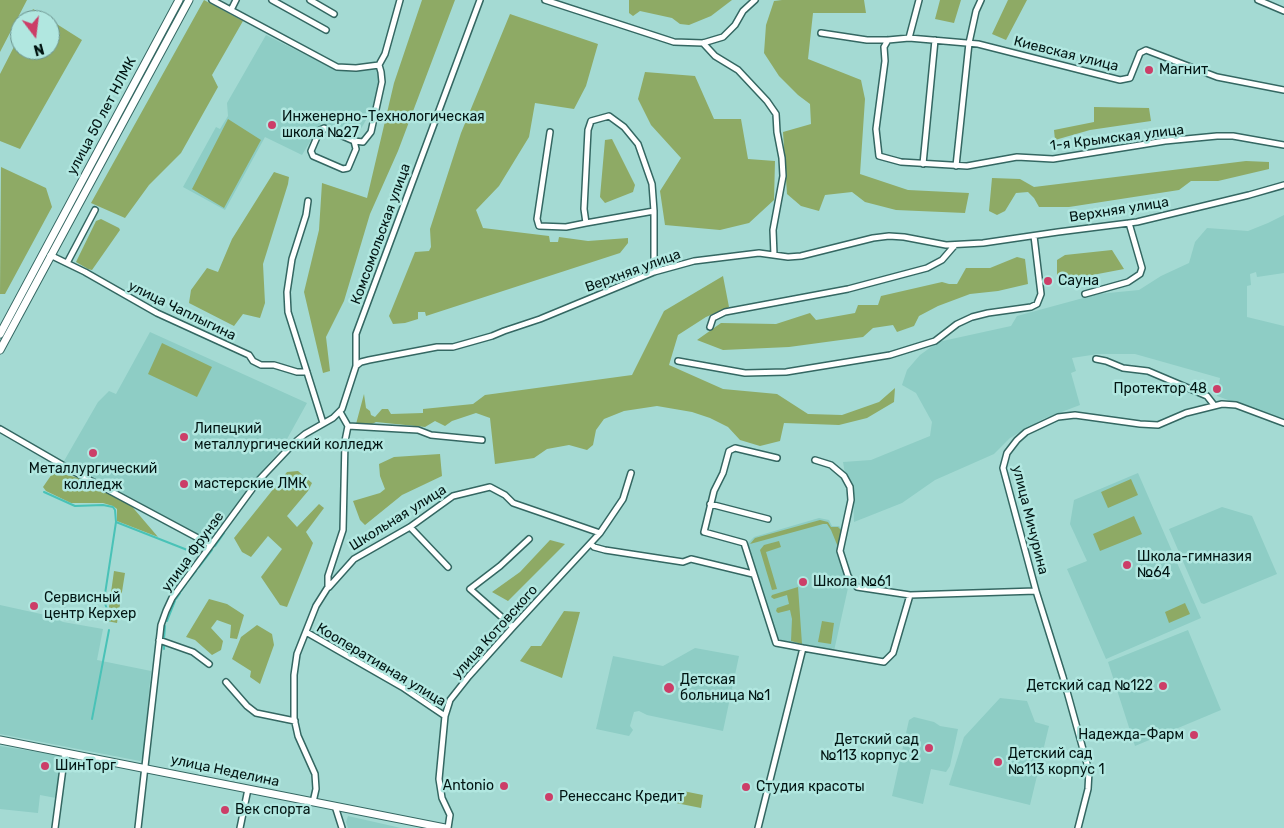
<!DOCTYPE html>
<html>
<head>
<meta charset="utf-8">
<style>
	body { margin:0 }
	#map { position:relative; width:1284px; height:828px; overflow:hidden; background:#a4dad3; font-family:Rubik,sans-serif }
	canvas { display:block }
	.north { position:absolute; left:10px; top:10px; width:50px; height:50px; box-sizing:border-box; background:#b1e7e0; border:1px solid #6b938e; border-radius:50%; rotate:165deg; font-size:14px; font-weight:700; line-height:20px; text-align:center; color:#021513 }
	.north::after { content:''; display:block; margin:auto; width:18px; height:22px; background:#cc3e68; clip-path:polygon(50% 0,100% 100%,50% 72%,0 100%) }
</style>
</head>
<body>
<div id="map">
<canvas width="1284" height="828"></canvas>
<div class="north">N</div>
</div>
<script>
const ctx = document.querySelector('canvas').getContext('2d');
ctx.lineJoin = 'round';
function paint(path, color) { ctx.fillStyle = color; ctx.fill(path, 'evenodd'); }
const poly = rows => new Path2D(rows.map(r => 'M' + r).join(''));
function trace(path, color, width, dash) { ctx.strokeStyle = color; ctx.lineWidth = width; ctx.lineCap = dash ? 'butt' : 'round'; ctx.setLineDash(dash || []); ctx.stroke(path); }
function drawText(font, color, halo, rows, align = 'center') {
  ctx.font = font + ' Rubik,sans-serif'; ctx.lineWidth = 5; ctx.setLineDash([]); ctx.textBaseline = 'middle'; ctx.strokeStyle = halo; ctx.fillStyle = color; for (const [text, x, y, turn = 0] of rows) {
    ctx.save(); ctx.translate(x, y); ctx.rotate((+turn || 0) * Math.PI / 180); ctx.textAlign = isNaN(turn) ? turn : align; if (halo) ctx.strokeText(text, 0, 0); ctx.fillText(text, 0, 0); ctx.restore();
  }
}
paint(poly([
	[266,35,332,68,349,70,376,67,380,73,373,108,355,139,322,122,302,155,265,137,225,210,183,187,216,127,220,129,228,116,227,103],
	[1284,215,1284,273,1257,277,1256,272,1250,274,1251,285,1247,286,1247,317,1284,326,1284,420,1217,396,1220,378,1135,354,1098,354,1072,358,1076,371,1071,373,1080,405,1043,419,1010,438,994,454,935,480,902,503,854,522,853,488,845,474,843,462,871,460,930,436,932,422,916,393,902,385,907,370,920,355,938,342,1011,326,1017,316,1098,294,1139,290,1161,276,1189,263,1195,242,1207,228,1248,231,1268,223],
	[150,332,307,403,282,448,257,477,209,540,64,461,98,402,109,391,116,394],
	[1138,473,1201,618,1106,659,1067,569,1087,561,1070,524,1074,500],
	[1222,507,1252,516,1277,574,1204,604,1201,603,1169,529],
	[819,518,829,520,832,526,839,526,842,529,838,553,848,588,834,651,796,645,778,640,747,544,754,537],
	[0,605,50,616,63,622,103,629,97,660,151,671,143,757,140,761,0,734],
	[1188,630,1221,710,1135,746,1108,662],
	[695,648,739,656,723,731,647,715,639,711,634,712,630,726,633,730,629,736,596,729,613,656,663,666],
	[1000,698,1027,701,1035,722,1049,726,1030,805,949,785,964,737],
	[914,717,934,722,940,726,958,729,950,766,946,772,931,769,923,804,892,796,909,720],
	[0,746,63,756,56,798,40,795,38,813,0,809],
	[348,816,401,828,348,828,346,822]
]), '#8ecdc5');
paint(poly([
	[0,0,27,0,0,52],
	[204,0,243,21,212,75,218,87,181,153,149,185,125,218,91,203],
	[422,0,455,0,398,151,370,214,344,301,326,337,330,371,323,373,304,292,319,230,322,183,367,198,394,83],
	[629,0,732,0,711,16,689,25,680,24,672,18,640,11,633,16,629,13],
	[782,0,864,0,866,13,813,13,808,59,861,80,865,99,860,174,908,190,969,193,965,213,896,210,865,202,852,192,825,195,819,211,801,206,787,194,783,132,811,124,810,104,798,95,779,76,764,53,766,25,774,1],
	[940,0,961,0,954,23,935,19],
	[1008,0,1027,0,1006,40,992,34],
	[33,9,82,40,20,149,0,141,0,74,20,35,20,50,50,50,50,20,28,20],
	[510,14,598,44,586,86,574,109,535,103,529,137,499,186,476,210,483,228,549,236,550,242,558,242,559,237,588,241,628,238,628,243,620,253,426,316,425,312,418,312,418,319,405,323,393,324,389,316,415,252,429,251,431,247,430,229,461,133],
	[645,72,695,76,714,119,741,119,748,159,775,161,774,200,749,223,720,230,665,225,660,191,681,158,651,125,638,99],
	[1094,107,1149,108,1151,121,1090,130,1055,140,1054,130,1094,122],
	[228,119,261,140,224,208,192,189],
	[612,139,635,185,633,192,605,203,600,197,605,140],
	[1246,161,1269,162,1269,169,1218,181,1191,181,1179,190,1069,207,1039,207,1034,198,1028,192,1016,193,1005,211,997,215,989,211,992,178,1020,179,1034,187],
	[1,167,46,188,52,207,5,294,0,294],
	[274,172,289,177,288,184,263,264,265,303,260,318,243,314,234,326,189,303,191,290,207,268,218,272,232,239],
	[101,219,119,228,120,230,92,270,88,269,76,262,96,221],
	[1112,250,1124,269,1061,281,1057,276,1057,260,1065,255],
	[1017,257,1025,259,1028,284,998,291,970,294,938,306,919,316,914,326,897,332,893,325,873,328,863,337,789,347,723,350,697,340,721,323,776,324,810,313,816,320,855,313,858,305,878,305,881,296,942,282,949,284,957,284,966,268,990,268],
	[723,276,729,307,706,317,678,335,669,365,723,389,777,394,808,414,842,415,879,402,895,388,894,402,867,418,839,425,784,423,780,441,760,446,740,440,728,427,710,418,692,412,657,406,624,411,604,419,596,430,593,445,587,450,569,445,547,449,534,458,495,464,490,418,476,413,452,421,445,426,435,421,425,427,376,422,370,425,356,424,364,394,366,408,370,411,371,415,375,417,382,409,388,409,391,414,423,413,423,409,473,404,485,395,632,375,664,311],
	[162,343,212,367,197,397,148,374],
	[440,454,442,476,402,495,365,525,360,520,353,501,380,493,385,489,380,476,379,464,394,457],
	[298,471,312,483,308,491,287,516,297,527,319,504,324,508,306,532,313,543,287,607,280,605,261,577,282,549,268,536,251,557,242,552,234,538,287,472],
	[59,473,83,479,129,503,158,537,117,521,117,509,113,506,103,503,71,503,46,491,43,487,52,474],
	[1131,479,1138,495,1108,508,1101,492],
	[1134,516,1142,534,1100,551,1093,534],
	[820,520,828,522,831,527,838,527,841,530,838,547,831,530,827,524,823,524,750,544,755,538],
	[550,540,565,544,508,601,492,592,520,572],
	[779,541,781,547,766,552,777,589,772,590,760,550,764,545],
	[114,571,125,573,117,623,107,621],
	[798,587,802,644,791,641,792,619,790,610,778,613,776,611,777,608,789,604,787,595,774,599,771,597,772,595],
	[209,599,227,604,244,615,237,639,230,638,231,625,217,620,211,628,223,641,221,650,212,655,195,640,186,637],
	[1185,603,1190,614,1169,623,1165,612],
	[564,611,580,612,562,678,520,661,531,646,541,646],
	[822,621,834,623,831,644,818,642],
	[257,625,272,634,274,645,260,684,250,677,251,671,232,659,241,637],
	[678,790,703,795,701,808,676,803]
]), '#8eaa65');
trace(poly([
	[44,492,75,506,103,505,113,507,115,510,116,522,105,594,105,603,110,620],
	[116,522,195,553],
	[215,546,224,533],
	[199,567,212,550],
	[188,581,196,571],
	[181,591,186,584],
	[176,599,180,593],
	[167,621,175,601],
	[164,639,165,626],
	[164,649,164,645],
	[92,719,109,630]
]), '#49c2b7', 2);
const street = poly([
	[212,0,337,67,356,68,379,65,380,63,385,54,400,0],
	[272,0,326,30],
	[310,0,334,14],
	[545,0,674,42,703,43,723,37,735,25,743,11,755,0],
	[1258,0,1284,11],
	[231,10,236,0],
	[821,33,867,40,888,40,909,38,978,44,1120,80,1130,78,1140,53,1146,50,1217,77,1284,90],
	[909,38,919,0],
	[888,40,884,47,885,61,876,129,879,156,901,162,967,166,1017,157,1053,159,1165,141,1217,136,1233,136,1284,145],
	[703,43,715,56,738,70,767,101,776,114,777,132,782,158,783,176,773,230,774,255],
	[550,132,537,219,539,226,566,227,586,223,584,209,588,130,591,121,609,116,624,127,638,144,652,184,654,211,654,272],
	[354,141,356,149,348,168,343,169,313,156,311,151,320,130,324,128,354,141,363,142,371,132,382,82,381,72,379,65],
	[923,164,935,40],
	[956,166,969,43,976,11,981,0],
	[308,201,306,215,292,259,287,292,288,312,323,423],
	[586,223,654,211],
	[50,255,85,272,157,313,249,355,253,361,261,365,274,365,297,372,307,372],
	[67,263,95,210],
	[1085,294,1128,282,1140,274,1142,268,1129,223],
	[710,327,713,318,725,312,848,289,927,268,942,260,955,245],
	[1096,359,1106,361,1123,368,1148,371,1207,396,1214,405],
	[678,361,745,373,786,372,890,355,935,341,957,324,972,317,988,313,1031,307,1037,304,1041,294,1034,236],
	[356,366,361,362,369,360,437,347,453,347,492,336,504,331,540,319,654,272,694,261,759,253,788,257,801,256,873,238,889,236,904,237,946,245,983,243,1058,232,1137,222,1249,195,1284,185],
	[348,426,418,430,431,435,482,440],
	[0,429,71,470,211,545],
	[777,458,735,448,729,451,723,473,714,491,704,532,744,543,776,643,803,648],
	[815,460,831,465,844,476,850,487,851,500,840,551,848,576,857,587,910,595,1036,591,1003,468,1007,453,1017,440,1026,432,1058,417,1075,415,1140,424,1158,425,1186,413,1222,404,1236,405,1284,423],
	[710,504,768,519],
	[410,527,448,567],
	[591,544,594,547,605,550,683,562,691,559,753,574],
	[329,587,354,559,410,527,453,496,490,487,505,495,513,503,600,533],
	[1036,591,1063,677,1089,771,1088,789,1078,828],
	[513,627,470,589,500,566,529,539],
	[306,632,402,687,445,716],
	[159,640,193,652,209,664],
	[226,682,247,706,256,713,295,721],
	[313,802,316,789,315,774,298,736,294,718,294,675,297,654,316,606,328,587,328,576,343,530,345,441,348,426,340,412],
	[335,806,342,828],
	[55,828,65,753],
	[138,828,161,625,166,611,172,598,258,481,294,443,305,434,333,418,342,409,356,366,356,334,480,0],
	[240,828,248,789],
	[448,828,450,815,442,798,439,779,445,716,450,700,469,676,513,627,600,533,623,499,631,473],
	[758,828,803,648,884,662,893,653,910,595]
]);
const secondary = poly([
	[0,334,179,0],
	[0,350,189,0],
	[0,740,445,828]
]);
trace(street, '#346762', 8);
trace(secondary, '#346762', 9);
trace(street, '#fff', 5);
trace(secondary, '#fff', 7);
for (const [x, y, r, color] of [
	[1149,70,5,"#cc3e68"],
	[272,125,5,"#cc3e68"],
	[1048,281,5,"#cc3e68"],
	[1217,389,5,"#cc3e68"],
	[184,437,5,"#cc3e68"],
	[93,453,5,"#cc3e68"],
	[184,484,5,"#cc3e68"],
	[1127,565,5,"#cc3e68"],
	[803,582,5,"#cc3e68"],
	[34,606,5,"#cc3e68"],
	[1163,686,5,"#cc3e68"],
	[669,688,6,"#cc3e68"],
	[1194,735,5,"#cc3e68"],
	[929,748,5,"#cc3e68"],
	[998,762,5,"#cc3e68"],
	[45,766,5,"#cc3e68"],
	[504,786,5,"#cc3e68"],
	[746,787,5,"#cc3e68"],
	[549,797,5,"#cc3e68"],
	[225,810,5,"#cc3e68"]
]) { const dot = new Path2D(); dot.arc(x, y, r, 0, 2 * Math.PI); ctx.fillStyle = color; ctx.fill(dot); trace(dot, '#b1e7e0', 2); }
drawText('14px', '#021513', '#b1e7e0', [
	["Киевская улица",1066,54,14],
	["улица 50 лет НЛМК",102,116,-62],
	["1-я Крымская улица",1117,138,-7],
	["Верхняя улица",1119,210,-9],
	["Комсомольская улица",381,234,-70],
	["Верхняя улица",633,271,-20],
	["улица Чаплыгина",182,311,26],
	["Школьная улица",398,518,-32],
	["улица Мичурина",1030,520,76],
	["улица Фрунзе",193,552,-54],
	["улица Котовского",495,632,-48],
	["Кооперативная улица",381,665,31],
	["улица Неделина",225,771,12]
]);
drawText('14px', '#021513', '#b1e7e0', [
	["Магнит",1159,70],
	["Инженерно-Технологическая",282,117],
	["школа №27",282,133],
	["Сауна",1058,281],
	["Протектор 48",1207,389,"right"],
	["Липецкий",194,429],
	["металлургический колледж",194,445],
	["Металлургический",93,469,"center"],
	["колледж",93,485,"center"],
	["мастерские ЛМК",194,484],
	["Школа-гимназия",1137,557],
	["№64",1137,573],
	["Школа №61",813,582],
	["Сервисный",44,598],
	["центр Керхер",44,614],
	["Детская",680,680],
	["больница №1",680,696],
	["Детский сад №122",1153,686,"right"],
	["Надежда-Фарм",1184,735,"right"],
	["Детский сад",919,740,"right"],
	["№113 корпус 2",919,756,"right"],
	["Детский сад",1008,754],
	["№113 корпус 1",1008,770],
	["ШинТорг",55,766],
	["Antonio",494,786,"right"],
	["Студия красоты",756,787],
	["Ренессанс Кредит",559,797],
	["Век спорта",235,810]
], 'left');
</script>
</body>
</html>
